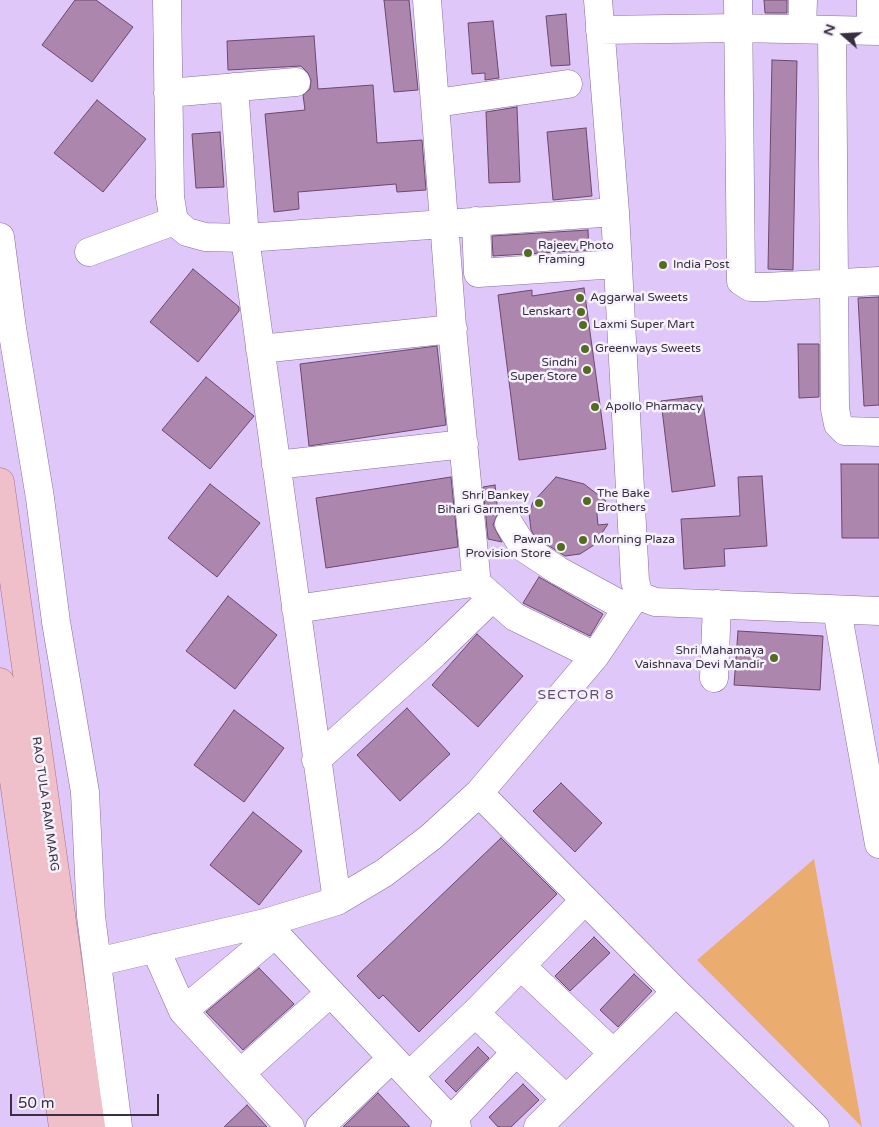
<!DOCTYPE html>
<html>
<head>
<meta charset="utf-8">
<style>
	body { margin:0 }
	#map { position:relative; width:879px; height:1127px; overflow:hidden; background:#dfc7fa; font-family:"Varela Round",sans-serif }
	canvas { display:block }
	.north { position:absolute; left:819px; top:10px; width:50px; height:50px; -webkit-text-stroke:4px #f6f2fc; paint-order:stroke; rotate:289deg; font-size:14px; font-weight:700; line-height:20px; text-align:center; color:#382f43 }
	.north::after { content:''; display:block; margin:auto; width:18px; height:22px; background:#382f43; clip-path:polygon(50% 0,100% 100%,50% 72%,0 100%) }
	.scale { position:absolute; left:10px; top:1094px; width:149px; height:22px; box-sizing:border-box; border:2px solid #382f43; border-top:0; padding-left:6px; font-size:15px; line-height:18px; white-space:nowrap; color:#382f43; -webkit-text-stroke:4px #f6f2fc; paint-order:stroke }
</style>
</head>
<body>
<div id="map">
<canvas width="879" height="1127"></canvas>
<div class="north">N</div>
<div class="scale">50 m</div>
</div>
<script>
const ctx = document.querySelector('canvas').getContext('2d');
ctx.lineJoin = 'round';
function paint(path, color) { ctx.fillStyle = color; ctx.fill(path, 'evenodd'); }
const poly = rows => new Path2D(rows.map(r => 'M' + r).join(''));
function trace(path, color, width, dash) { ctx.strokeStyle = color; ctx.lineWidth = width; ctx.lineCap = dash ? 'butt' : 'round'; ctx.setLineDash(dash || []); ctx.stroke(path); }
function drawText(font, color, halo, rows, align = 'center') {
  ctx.font = font + ' "Varela Round",sans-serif'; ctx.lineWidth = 5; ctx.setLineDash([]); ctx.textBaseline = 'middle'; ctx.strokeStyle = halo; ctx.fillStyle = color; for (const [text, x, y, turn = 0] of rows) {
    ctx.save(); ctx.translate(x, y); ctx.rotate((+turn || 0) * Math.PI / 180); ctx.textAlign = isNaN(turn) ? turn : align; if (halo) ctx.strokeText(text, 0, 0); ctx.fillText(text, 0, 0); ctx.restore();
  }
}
paint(poly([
	[814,859,862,1127,697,960]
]), '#eaad6f');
const building = poly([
	[75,0,96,0,133,27,92,82,42,45,75,0],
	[384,0,409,0,418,90,394,92,384,0],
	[764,0,787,0,787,13,765,13,764,0],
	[566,14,570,65,551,66,546,16,566,14],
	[493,21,499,78,485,80,485,73,472,74,468,23,493,21],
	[314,36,318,89,373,85,377,143,422,140,426,190,397,192,396,184,298,192,299,209,274,212,265,114,305,110,303,95,310,89,311,80,308,73,301,66,228,70,227,41,314,36],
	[772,60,797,61,793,270,768,269,772,60],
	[97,100,146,139,103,192,54,153,97,100],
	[517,107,520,182,489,183,486,112,517,107],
	[586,128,592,196,553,200,547,132,586,128],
	[220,132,224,187,196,188,192,134,220,132],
	[588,230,589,250,493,256,492,236,588,230],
	[193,269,239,307,239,311,198,362,150,322,193,269],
	[584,288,606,449,519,460,498,295,532,290,532,296,584,288],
	[879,297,879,405,864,406,858,298,879,297],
	[798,344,819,344,819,397,799,398,798,344],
	[437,346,446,425,309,446,300,364,437,346],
	[206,377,254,416,210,469,162,430,206,377],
	[702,396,715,486,672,492,661,401,702,396],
	[841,464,879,464,879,538,842,538,841,464],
	[762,476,767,546,724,549,725,566,684,569,681,519,740,516,738,477,762,476],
	[451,477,458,547,326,568,316,498,451,477],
	[556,477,584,484,606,501,596,503,598,525,608,524,594,545,580,554,565,556,535,537,531,530,529,513,533,502,556,477],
	[210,484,260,523,217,577,168,538,210,484],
	[495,485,498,513,493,525,502,542,488,539,483,487,495,485],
	[539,577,603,614,590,636,523,603,539,577],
	[228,596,277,635,235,689,186,651,228,596],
	[738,631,823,636,820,690,734,685,738,631],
	[477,634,523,676,478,727,432,685,477,634],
	[407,708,450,754,400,801,357,755,407,708],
	[234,710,284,748,244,802,194,765,234,710],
	[561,783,602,823,575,852,533,811,561,783],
	[253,812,302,851,259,905,210,865,253,812],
	[501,838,557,894,419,1032,383,995,379,999,357,976,501,838],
	[594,937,610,953,570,991,555,976,594,937],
	[259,968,294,1004,243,1050,206,1012,259,968],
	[634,974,652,991,618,1027,600,1010,634,974],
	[478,1047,489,1058,456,1092,445,1081,478,1047],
	[523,1084,539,1100,511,1127,498,1127,489,1117,523,1084],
	[378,1093,410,1127,343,1127,378,1093],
	[247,1105,267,1127,224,1127,247,1105]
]);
paint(building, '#ad86ae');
trace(building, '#6b486c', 1);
const minor = poly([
	[167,0,170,197,174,221,187,232,205,237,245,238,615,212],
	[427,0,453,339,477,585],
	[598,0,615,212,635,581,638,592,642,597,655,602,879,611],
	[738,0,741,281,750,287,765,287,879,281],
	[802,29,803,0],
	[600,30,738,28,879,31],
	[832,30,835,409,838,424,845,431,879,432],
	[871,31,871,0],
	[234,87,245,238,337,901],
	[168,93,296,82],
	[436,103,568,84],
	[476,221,478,273,618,264],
	[0,237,12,328,40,498,56,622,85,792,91,916,118,1127],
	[89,252,174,221],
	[260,349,453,329],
	[276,465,464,444],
	[509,524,524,548,559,571,627,608],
	[296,609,472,583,481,587,515,617,595,656],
	[837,610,879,844],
	[714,678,717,604],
	[316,760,434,654,492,598],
	[479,793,676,992,815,1127],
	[265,923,457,1127],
	[275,934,183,1011,290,1127],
	[155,948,183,1011],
	[97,962,265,923,337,901,384,873,431,837,479,793,595,656,638,592],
	[521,966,613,1053],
	[475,1013,566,1099],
	[241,1073,330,993],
	[409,1076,475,1013,585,900],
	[320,1127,392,1058],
	[445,1127,516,1052],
	[538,1127,676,992]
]);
const major = poly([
	[0,482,91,1127],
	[0,682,63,1127]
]);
trace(minor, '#856f9d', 29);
trace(major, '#a87183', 29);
trace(minor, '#fff', 28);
trace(major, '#efbfca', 28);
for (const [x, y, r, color] of [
	[528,253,5,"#536d1f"],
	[663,265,5,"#536d1f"],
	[580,298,5,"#536d1f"],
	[581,312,5,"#536d1f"],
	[583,325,5,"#536d1f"],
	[585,349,5,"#536d1f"],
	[587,370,5,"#536d1f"],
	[595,407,5,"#536d1f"],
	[587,501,5,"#536d1f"],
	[539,503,5,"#536d1f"],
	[583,540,5,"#536d1f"],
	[561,547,5,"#536d1f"],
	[774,658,5,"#536d1f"]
]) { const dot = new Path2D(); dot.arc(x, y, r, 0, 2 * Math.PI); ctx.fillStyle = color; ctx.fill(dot); trace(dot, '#f6f2fc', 2); }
drawText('12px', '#382f43', '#f6f2fc', [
	["Rajeev Photo",538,246],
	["Framing",538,260],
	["India Post",673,265],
	["Aggarwal Sweets",590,298],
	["Lenskart",571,312,"right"],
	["Laxmi Super Mart",593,325],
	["Greenways Sweets",595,349],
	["Sindhi",577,363,"right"],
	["Super Store",577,377,"right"],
	["Apollo Pharmacy",605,407],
	["The Bake",597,494],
	["Brothers",597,508],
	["Shri Bankey",529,496,"right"],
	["Bihari Garments",529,510,"right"],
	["Pawan",551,540,"right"],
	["Provision Store",551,554,"right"],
	["Morning Plaza",593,540],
	["Shri Mahamaya",764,651,"right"],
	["Vaishnava Devi Mandir",764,665,"right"]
], 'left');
drawText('12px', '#382f43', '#f6f2fc', [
	["RAO TULA RAM MARG",45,804,82]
]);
ctx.letterSpacing = '1px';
drawText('14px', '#624d78', '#f6f2fc', [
	["SECTOR 8",576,695]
]);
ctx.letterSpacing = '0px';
</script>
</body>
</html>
